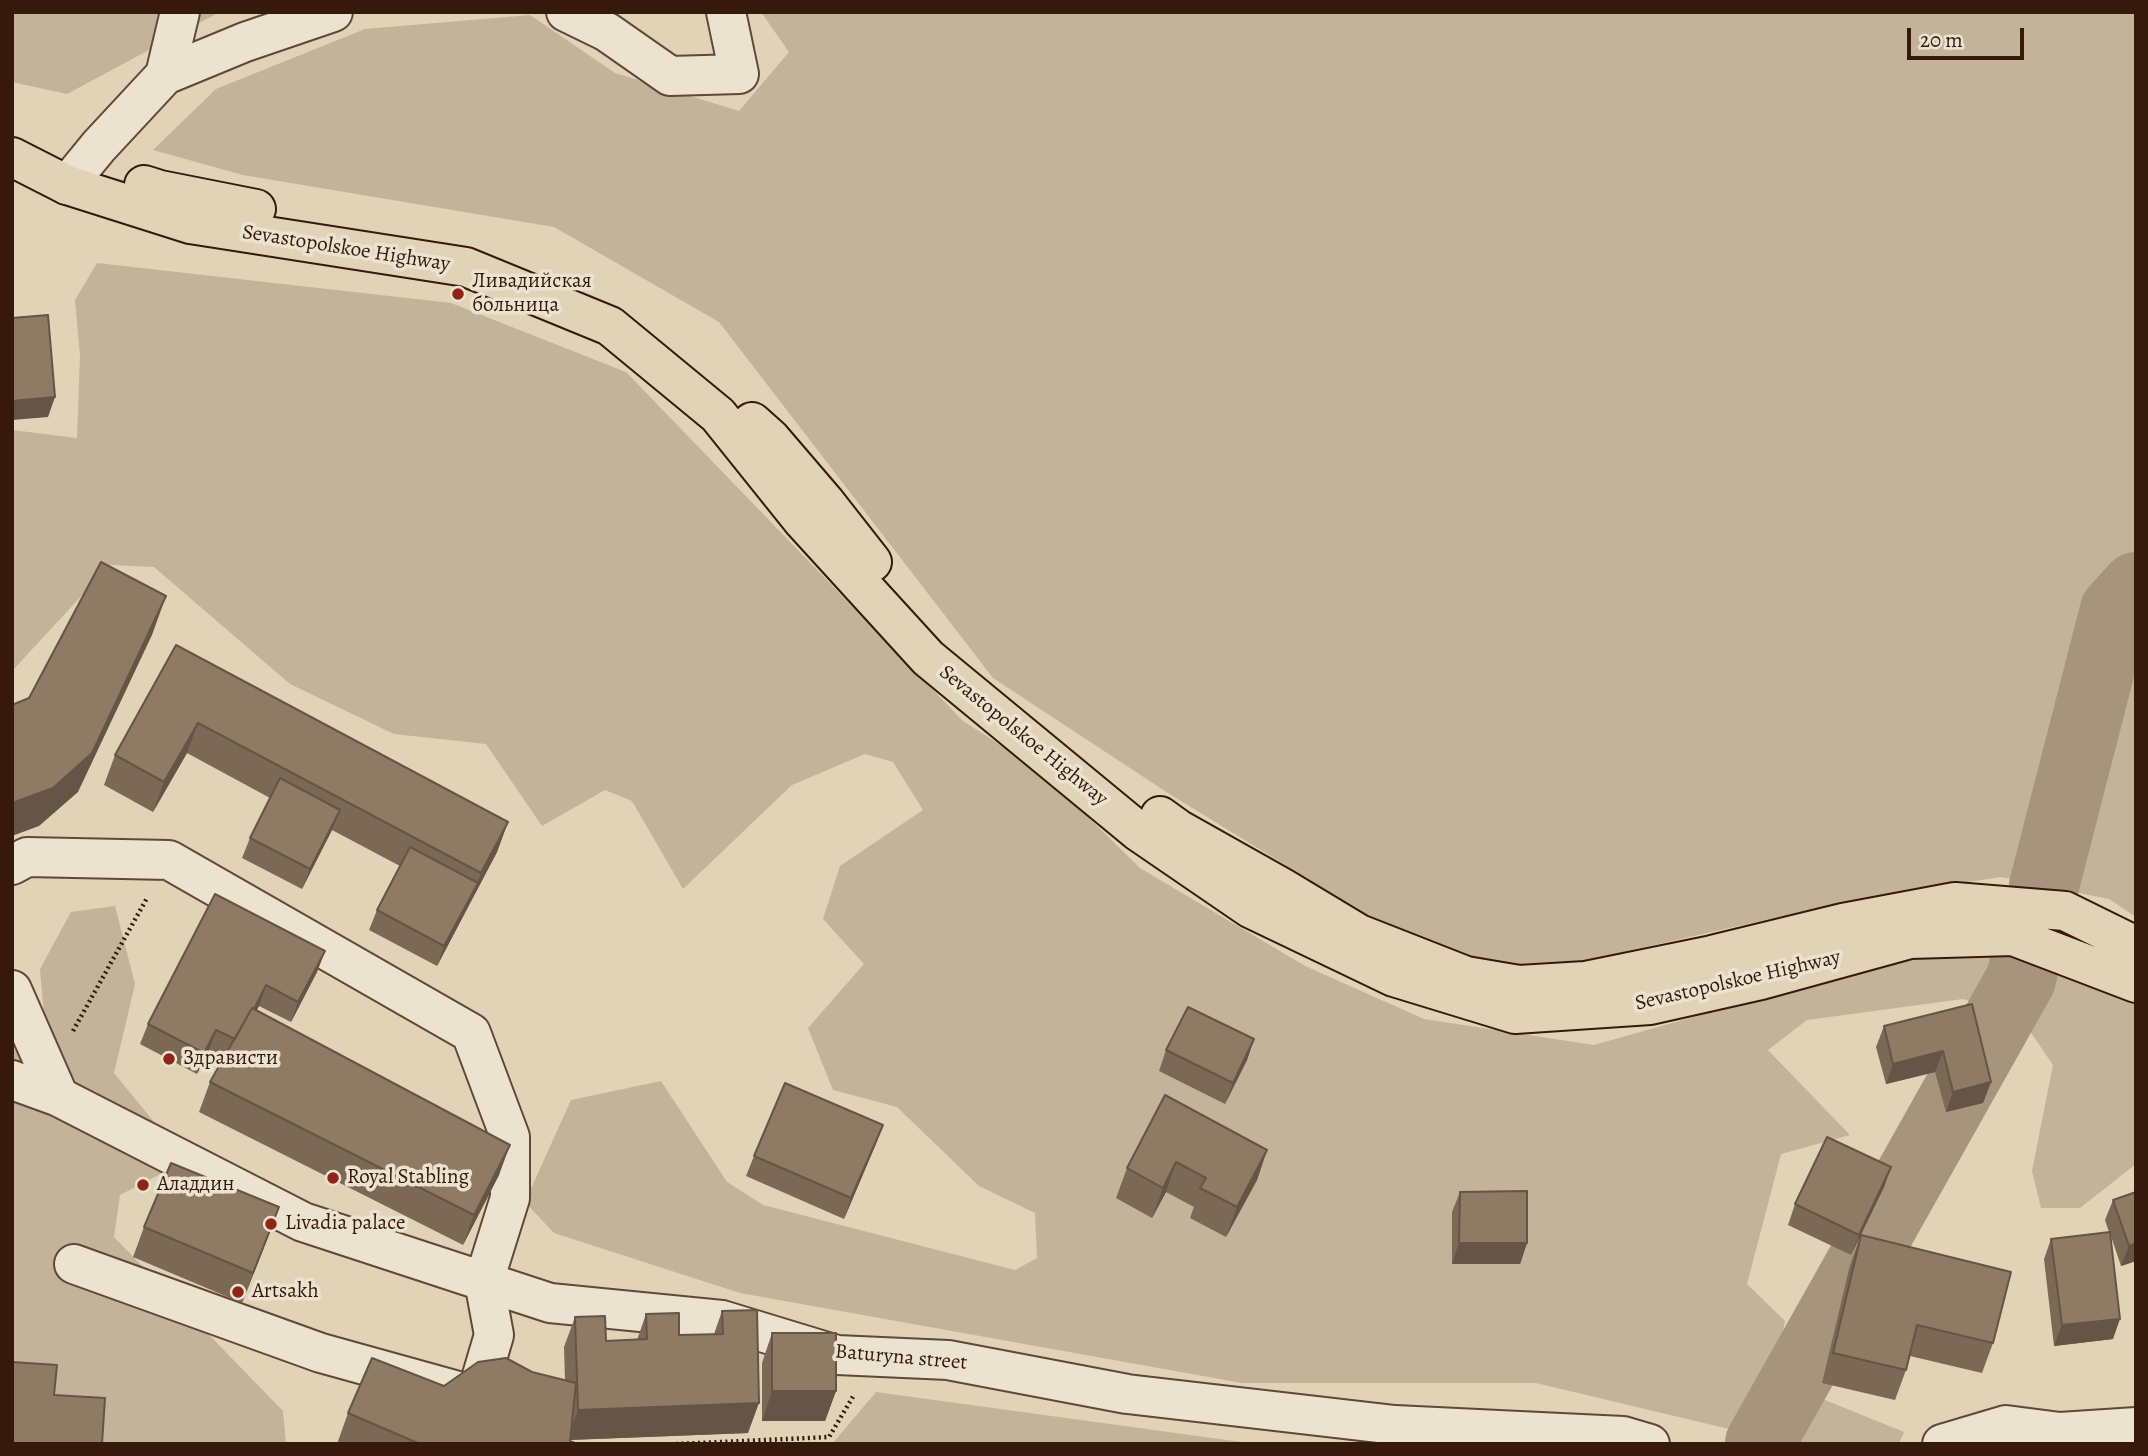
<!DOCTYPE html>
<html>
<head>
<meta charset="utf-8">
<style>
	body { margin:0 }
	#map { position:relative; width:2148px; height:1456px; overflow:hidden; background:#e0d3b6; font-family:Alegreya,serif }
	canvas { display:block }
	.frame { position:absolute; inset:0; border:14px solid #37190b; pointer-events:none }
	.scale { position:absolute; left:1907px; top:28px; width:117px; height:32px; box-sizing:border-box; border:4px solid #37190b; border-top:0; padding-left:9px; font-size:21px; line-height:24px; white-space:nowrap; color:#37190b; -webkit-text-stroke:5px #ebe2d0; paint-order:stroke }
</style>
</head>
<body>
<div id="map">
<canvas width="2148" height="1456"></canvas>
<div class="frame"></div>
<div class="scale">20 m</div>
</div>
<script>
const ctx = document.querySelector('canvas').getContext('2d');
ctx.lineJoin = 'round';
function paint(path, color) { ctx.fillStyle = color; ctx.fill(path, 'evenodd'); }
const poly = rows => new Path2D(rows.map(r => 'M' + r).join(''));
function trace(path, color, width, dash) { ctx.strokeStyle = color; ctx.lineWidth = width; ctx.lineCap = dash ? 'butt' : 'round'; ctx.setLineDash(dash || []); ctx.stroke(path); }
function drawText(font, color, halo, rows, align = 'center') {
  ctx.font = font + ' Alegreya,serif'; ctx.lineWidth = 7; ctx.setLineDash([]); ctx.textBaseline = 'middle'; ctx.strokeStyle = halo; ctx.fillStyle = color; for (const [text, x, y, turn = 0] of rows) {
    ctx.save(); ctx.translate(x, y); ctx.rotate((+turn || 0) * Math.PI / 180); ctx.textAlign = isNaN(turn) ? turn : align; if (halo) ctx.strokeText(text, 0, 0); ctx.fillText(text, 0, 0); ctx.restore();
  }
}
paint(poly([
	[12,12,226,12,216,14,67,94,12,82],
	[761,12,2136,12,2136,917,2109,899,2001,877,1858,899,1543,970,1449,955,1396,933,1168,793,993,678,719,322,554,227,243,175,153,150,216,89,365,29,530,15,615,73,739,111,789,52],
	[97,263,451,303,626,372,963,721,1041,771,1140,868,1305,966,1424,1019,1594,1045,1939,948,2063,954,2136,993,2136,1164,2080,1208,2041,1208,2032,1171,2053,1065,2019,1015,1963,999,1807,1020,1768,1050,1850,1135,1781,1154,1747,1284,1785,1321,1773,1379,1904,1432,1899,1444,1792,1444,1536,1383,1242,1383,740,1293,554,1233,525,1202,571,1100,661,1081,727,1182,763,1205,1015,1270,1037,1258,1035,1213,979,1186,897,1107,833,1090,808,1028,864,964,823,919,840,866,923,810,893,762,865,754,792,785,683,889,632,801,605,790,542,826,486,744,394,734,290,684,154,567,110,565,12,671,12,430,77,438,80,355,75,300],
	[115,906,135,984,114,1073,186,1161,120,1195,114,1237,283,1411,286,1444,93,1444,12,1392,12,1048,49,1074,40,969,71,912],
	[876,1392,1256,1444,832,1444]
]), '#c3b399');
trace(poly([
	[2044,886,2115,610,2136,587],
	[1760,1443,2021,979,2024,966]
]), '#a7947c', 70);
const minor = poly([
	[566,12,607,32,670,76,739,74,726,12],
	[165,75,180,12],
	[67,185,99,146,165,75,245,42,333,12],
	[12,865,27,857,169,860,471,1033,510,1137,510,1198,484,1281,494,1335,476,1396,321,1353,74,1264],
	[12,990,59,1097],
	[12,1080,59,1097,303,1222,550,1303,722,1320,837,1355,948,1360,1127,1394,1395,1425,1623,1436,1650,1444],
	[1942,1444,2006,1425,2060,1432,2136,1427]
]);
const major = poly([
	[12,157,67,185,190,224,466,267,610,326,718,415,803,521,928,658,1139,832,1250,908,1394,977,1515,1014,1650,1005,1761,980,1910,939,2013,936,2136,983],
	[144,185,160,190,256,209],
	[752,422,771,439,825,502,872,562],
	[1160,816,1178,829,1281,887,1359,934,1466,976,1519,985,1585,981,1712,955,1843,923,1955,902,2065,911,2136,946]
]);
trace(minor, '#614836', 42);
trace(major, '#37190b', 42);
trace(poly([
	[73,1031,147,898],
	[676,1444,829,1437,854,1395]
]), '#37190b', 4.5, [2, 3.5]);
trace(minor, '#ebe2d0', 38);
trace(major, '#e0d3b6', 38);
paint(poly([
	[176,645,508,822,497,852,437,966,369,930,377,910,400,866,332,830,302,889,242,858,250,838,270,798,187,753,153,812,104,785,115,755],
	[325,951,317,972,291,1022,259,1006,256,1011,499,1175,463,1245,199,1112,210,1082,224,1058,209,1050,197,1074,140,1044,148,1024],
	[1972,1004,1991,1082,1983,1103,1946,1112,1935,1072,1886,1084,1876,1047,1884,1026],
	[1254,1039,1247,1060,1225,1104,1159,1071,1166,1050],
	[883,1125,875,1146,844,1219,746,1176,754,1156],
	[1267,1150,1257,1180,1226,1237,1190,1218,1194,1207,1166,1192,1152,1218,1116,1198,1127,1168],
	[1891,1167,1884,1187,1851,1255,1788,1225,1795,1204],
	[1460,1192,1527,1243,1520,1264,1452,1264,1452,1212],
	[2113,1200,2136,1261,2121,1266,2110,1233,2113,1339,2054,1346,2044,1259,2051,1239,2109,1232,2105,1220],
	[279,1207,268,1237,242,1303,133,1257,144,1227],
	[1861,1235,1993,1343,1982,1373,1910,1356,1906,1370,1895,1400,1822,1383,1850,1265],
	[722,1311,748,1433,570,1440,570,1441,577,1444,337,1444,348,1413,444,1386,532,1372,565,1380,564,1347,575,1317,606,1341,637,1340,646,1314,679,1335,714,1334],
	[772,1333,836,1391,825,1421,762,1421,762,1363]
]), '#7b6956');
paint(poly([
	[55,397,48,417,12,420,12,401],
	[166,596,152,635,78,792,39,826,12,836,12,803],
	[198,723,187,753,153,812,164,782],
	[340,810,332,830,302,889,310,869],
	[508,822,497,852,437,966,444,946],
	[325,951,317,972,291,1022,298,1002],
	[266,985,259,1006,230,1061,237,1041],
	[216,1030,209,1050,197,1074,204,1053],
	[1254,1039,1247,1060,1225,1104,1233,1083],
	[1943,1051,1935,1072,1886,1084,1893,1064],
	[1991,1082,1983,1103,1946,1112,1953,1092],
	[883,1125,875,1146,844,1219,851,1198],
	[510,1145,499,1175,463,1245,474,1215],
	[1267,1150,1257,1180,1226,1237,1237,1207],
	[1176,1162,1166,1192,1152,1218,1163,1188],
	[1891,1167,1884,1187,1851,1255,1859,1235],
	[279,1207,268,1237,242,1303,253,1273],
	[1459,1243,1527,1243,1520,1264,1452,1264],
	[2136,1243,2136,1261,2121,1266,2129,1246],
	[2120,1319,2113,1339,2054,1346,2062,1325],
	[772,1391,836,1391,825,1421,762,1421],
	[759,1403,748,1433,567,1440,578,1410]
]), '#645546');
const building = poly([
	[48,315,55,397,12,401,12,318,48,315],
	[101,562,166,596,92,753,53,788,12,803,12,705,29,698,101,562],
	[176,645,508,822,481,873,198,723,164,782,115,755,176,645],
	[280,778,340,810,310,869,250,838,280,778],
	[410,847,478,883,444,946,377,910,410,847],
	[215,894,325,951,298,1002,266,985,254,1009,252,1008,235,1039,216,1030,204,1053,148,1024,215,894],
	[1972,1004,1991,1082,1953,1092,1943,1051,1893,1064,1884,1026,1972,1004],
	[1188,1007,1254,1039,1233,1083,1166,1050,1188,1007],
	[252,1008,510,1145,474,1215,210,1082,252,1008],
	[785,1083,883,1125,851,1198,754,1156,785,1083],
	[1165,1095,1267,1150,1237,1207,1200,1188,1206,1178,1176,1162,1163,1188,1127,1168,1165,1095],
	[1827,1137,1891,1167,1859,1235,1795,1204,1827,1137],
	[171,1163,279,1207,253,1273,144,1227,171,1163],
	[1527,1191,1527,1243,1459,1243,1460,1192,1527,1191],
	[2136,1192,2136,1243,2129,1246,2113,1200,2136,1192],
	[2110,1232,2120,1319,2062,1325,2051,1239,2110,1232],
	[1861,1235,2011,1272,1993,1343,1917,1325,1906,1370,1833,1353,1861,1235],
	[757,1310,759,1403,578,1410,575,1317,605,1316,606,1341,647,1339,646,1314,679,1313,679,1335,723,1334,722,1311,757,1310],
	[772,1333,836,1333,836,1391,772,1391,772,1333],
	[372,1358,444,1386,478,1362,506,1358,532,1372,576,1383,570,1441,577,1444,420,1444,348,1413,372,1358],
	[12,1362,57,1365,54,1395,105,1398,102,1444,12,1444,12,1362]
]);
paint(building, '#8f7a64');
trace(building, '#645546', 2);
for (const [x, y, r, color] of [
	[458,294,7,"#8f2418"],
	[169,1059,7,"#8f2418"],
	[333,1178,7,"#8f2418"],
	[143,1185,7,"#8f2418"],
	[271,1224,7,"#8f2418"],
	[238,1292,7,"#8f2418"]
]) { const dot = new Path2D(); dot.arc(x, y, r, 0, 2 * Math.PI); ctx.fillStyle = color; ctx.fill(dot); trace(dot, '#ebe2d0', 2.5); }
drawText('21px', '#37190b', '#ebe2d0', [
	["Sevastopolskoe Highway",346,249,9],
	["Sevastopolskoe Highway",1023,736,39],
	["Sevastopolskoe Highway",1738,981,-13],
	["Baturyna street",901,1358,5]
]);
drawText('21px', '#37190b', '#ebe2d0', [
	["Ливадийская",472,282],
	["больница",472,306],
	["Здрависти",183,1059],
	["Royal Stabling",347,1178],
	["Аладдин",157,1185],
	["Livadia palace",285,1224],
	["Artsakh",252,1292]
], 'left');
</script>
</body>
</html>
